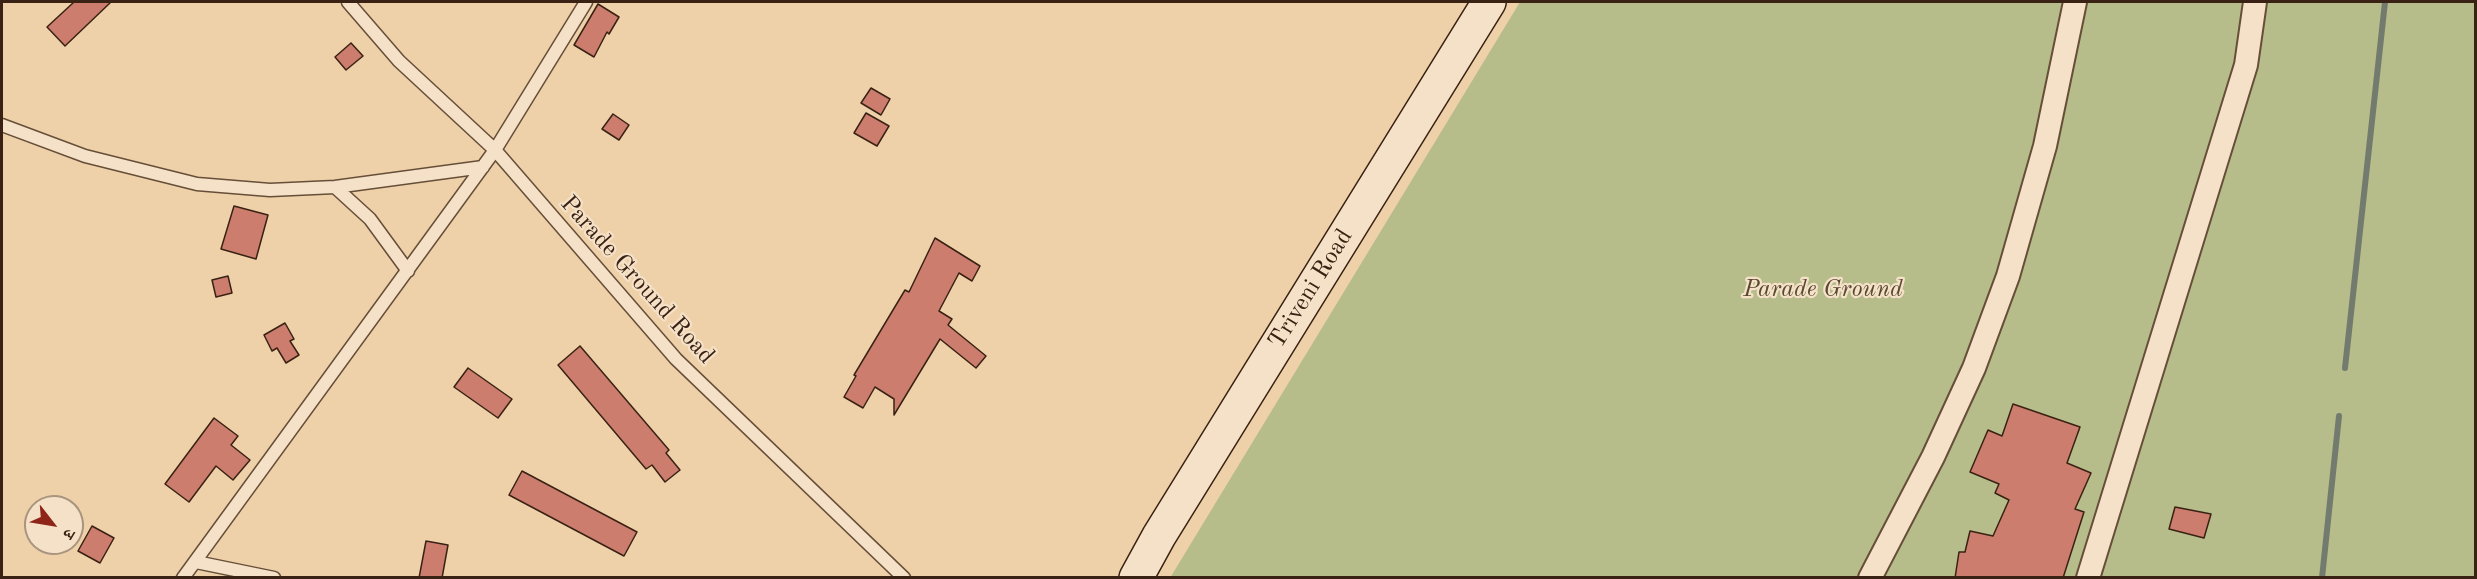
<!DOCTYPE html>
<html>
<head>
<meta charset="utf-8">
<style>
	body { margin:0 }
	#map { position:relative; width:2477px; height:579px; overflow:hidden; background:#eed1a9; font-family:"Old Standard TT","Noto Serif Devanagari",serif }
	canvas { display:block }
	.frame { position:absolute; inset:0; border:3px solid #392213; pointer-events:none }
	.north { position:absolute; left:24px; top:495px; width:60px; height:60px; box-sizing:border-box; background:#f4e1c7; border:2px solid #a9957f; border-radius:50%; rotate:121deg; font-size:16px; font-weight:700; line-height:24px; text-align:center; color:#392213 }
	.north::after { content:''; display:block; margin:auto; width:21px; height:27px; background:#8f2418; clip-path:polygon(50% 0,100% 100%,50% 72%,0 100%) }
</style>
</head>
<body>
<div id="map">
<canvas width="2477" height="579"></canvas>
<div class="frame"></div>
<div class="north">उ</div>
</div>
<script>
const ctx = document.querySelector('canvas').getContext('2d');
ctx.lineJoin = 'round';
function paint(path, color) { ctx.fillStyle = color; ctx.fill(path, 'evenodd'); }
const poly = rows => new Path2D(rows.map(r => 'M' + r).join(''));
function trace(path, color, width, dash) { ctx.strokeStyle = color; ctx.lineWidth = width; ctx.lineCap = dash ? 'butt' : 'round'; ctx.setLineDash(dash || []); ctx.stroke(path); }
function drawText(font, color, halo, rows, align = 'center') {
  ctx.font = font + ' "Old Standard TT",serif'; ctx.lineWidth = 4.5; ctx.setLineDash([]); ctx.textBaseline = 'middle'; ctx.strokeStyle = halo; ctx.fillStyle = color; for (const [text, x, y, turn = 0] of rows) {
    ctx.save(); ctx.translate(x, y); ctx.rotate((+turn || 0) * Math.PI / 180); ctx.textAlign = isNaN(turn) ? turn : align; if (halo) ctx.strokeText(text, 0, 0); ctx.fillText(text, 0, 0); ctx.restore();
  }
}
paint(poly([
	[1520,2,2475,2,2475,577,1170,578]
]), '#b6bc8a');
trace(poly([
	[2345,368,2385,2],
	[2322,578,2339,416]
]), '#737b6e', 6);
const building = poly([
	[74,2,111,2,65,46,47,27,74,2],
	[598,4,619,17,609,34,607,32,594,57,574,45,598,4],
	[351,43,363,56,346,70,335,57,351,43],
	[871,88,890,99,881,115,861,103,871,88],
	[866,113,889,126,877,146,854,133,866,113],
	[613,114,629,125,619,140,602,129,613,114],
	[234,206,268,215,256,259,221,249,234,206],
	[935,238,980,266,972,281,959,273,939,311,952,319,948,325,986,356,976,368,940,339,894,415,894,399,875,387,863,408,844,397,856,376,854,375,905,290,909,292,935,238],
	[228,276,232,293,216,297,212,280,228,276],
	[285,323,294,339,290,341,299,355,286,363,277,348,272,351,264,335,285,323],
	[580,346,669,450,666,453,680,470,665,482,652,465,646,469,558,365,580,346],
	[468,368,512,399,498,418,454,387,468,368],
	[2013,404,2080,427,2067,463,2091,473,2075,509,2084,512,2063,578,1955,578,1959,552,1965,552,1970,531,1993,536,2009,500,1995,493,1999,484,1970,472,1988,430,2002,436,2013,404],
	[214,418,238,436,231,445,250,460,233,480,216,466,189,502,165,484,214,418],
	[522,471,637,532,624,556,509,495,522,471],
	[2175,507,2211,514,2204,538,2169,529,2175,507],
	[92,526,114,538,100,563,78,551,92,526],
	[426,541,448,545,442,578,419,578,426,541]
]);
paint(building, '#cc7d6d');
trace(building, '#392213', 1.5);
const service = poly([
	[348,2,399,61,495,150,676,359,904,578],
	[2,125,85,156,197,184,270,190,335,187,483,167],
	[335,187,370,219,408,271],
	[196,562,274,578],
	[183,578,495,150,586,2]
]);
const minor = poly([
	[1870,578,1933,457,1974,368,2008,276,2045,146,2075,2],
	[2088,578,2246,65,2255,2]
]);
const secondary = poly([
	[1136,578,1159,536,1489,2]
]);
trace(service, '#664e38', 15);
trace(minor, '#664e38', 26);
trace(secondary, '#392213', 36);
trace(service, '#f4e1c7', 12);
trace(minor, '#f4e1c7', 22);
trace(secondary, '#f4e1c7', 33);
drawText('24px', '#392213', '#f4e1c7', [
	["Parade Ground Road",637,280,48],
	["Triveni Road",1311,289,-58]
]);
drawText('italic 24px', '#584831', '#f4e1c7', [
	["Parade Ground",1823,290]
]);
</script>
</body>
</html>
